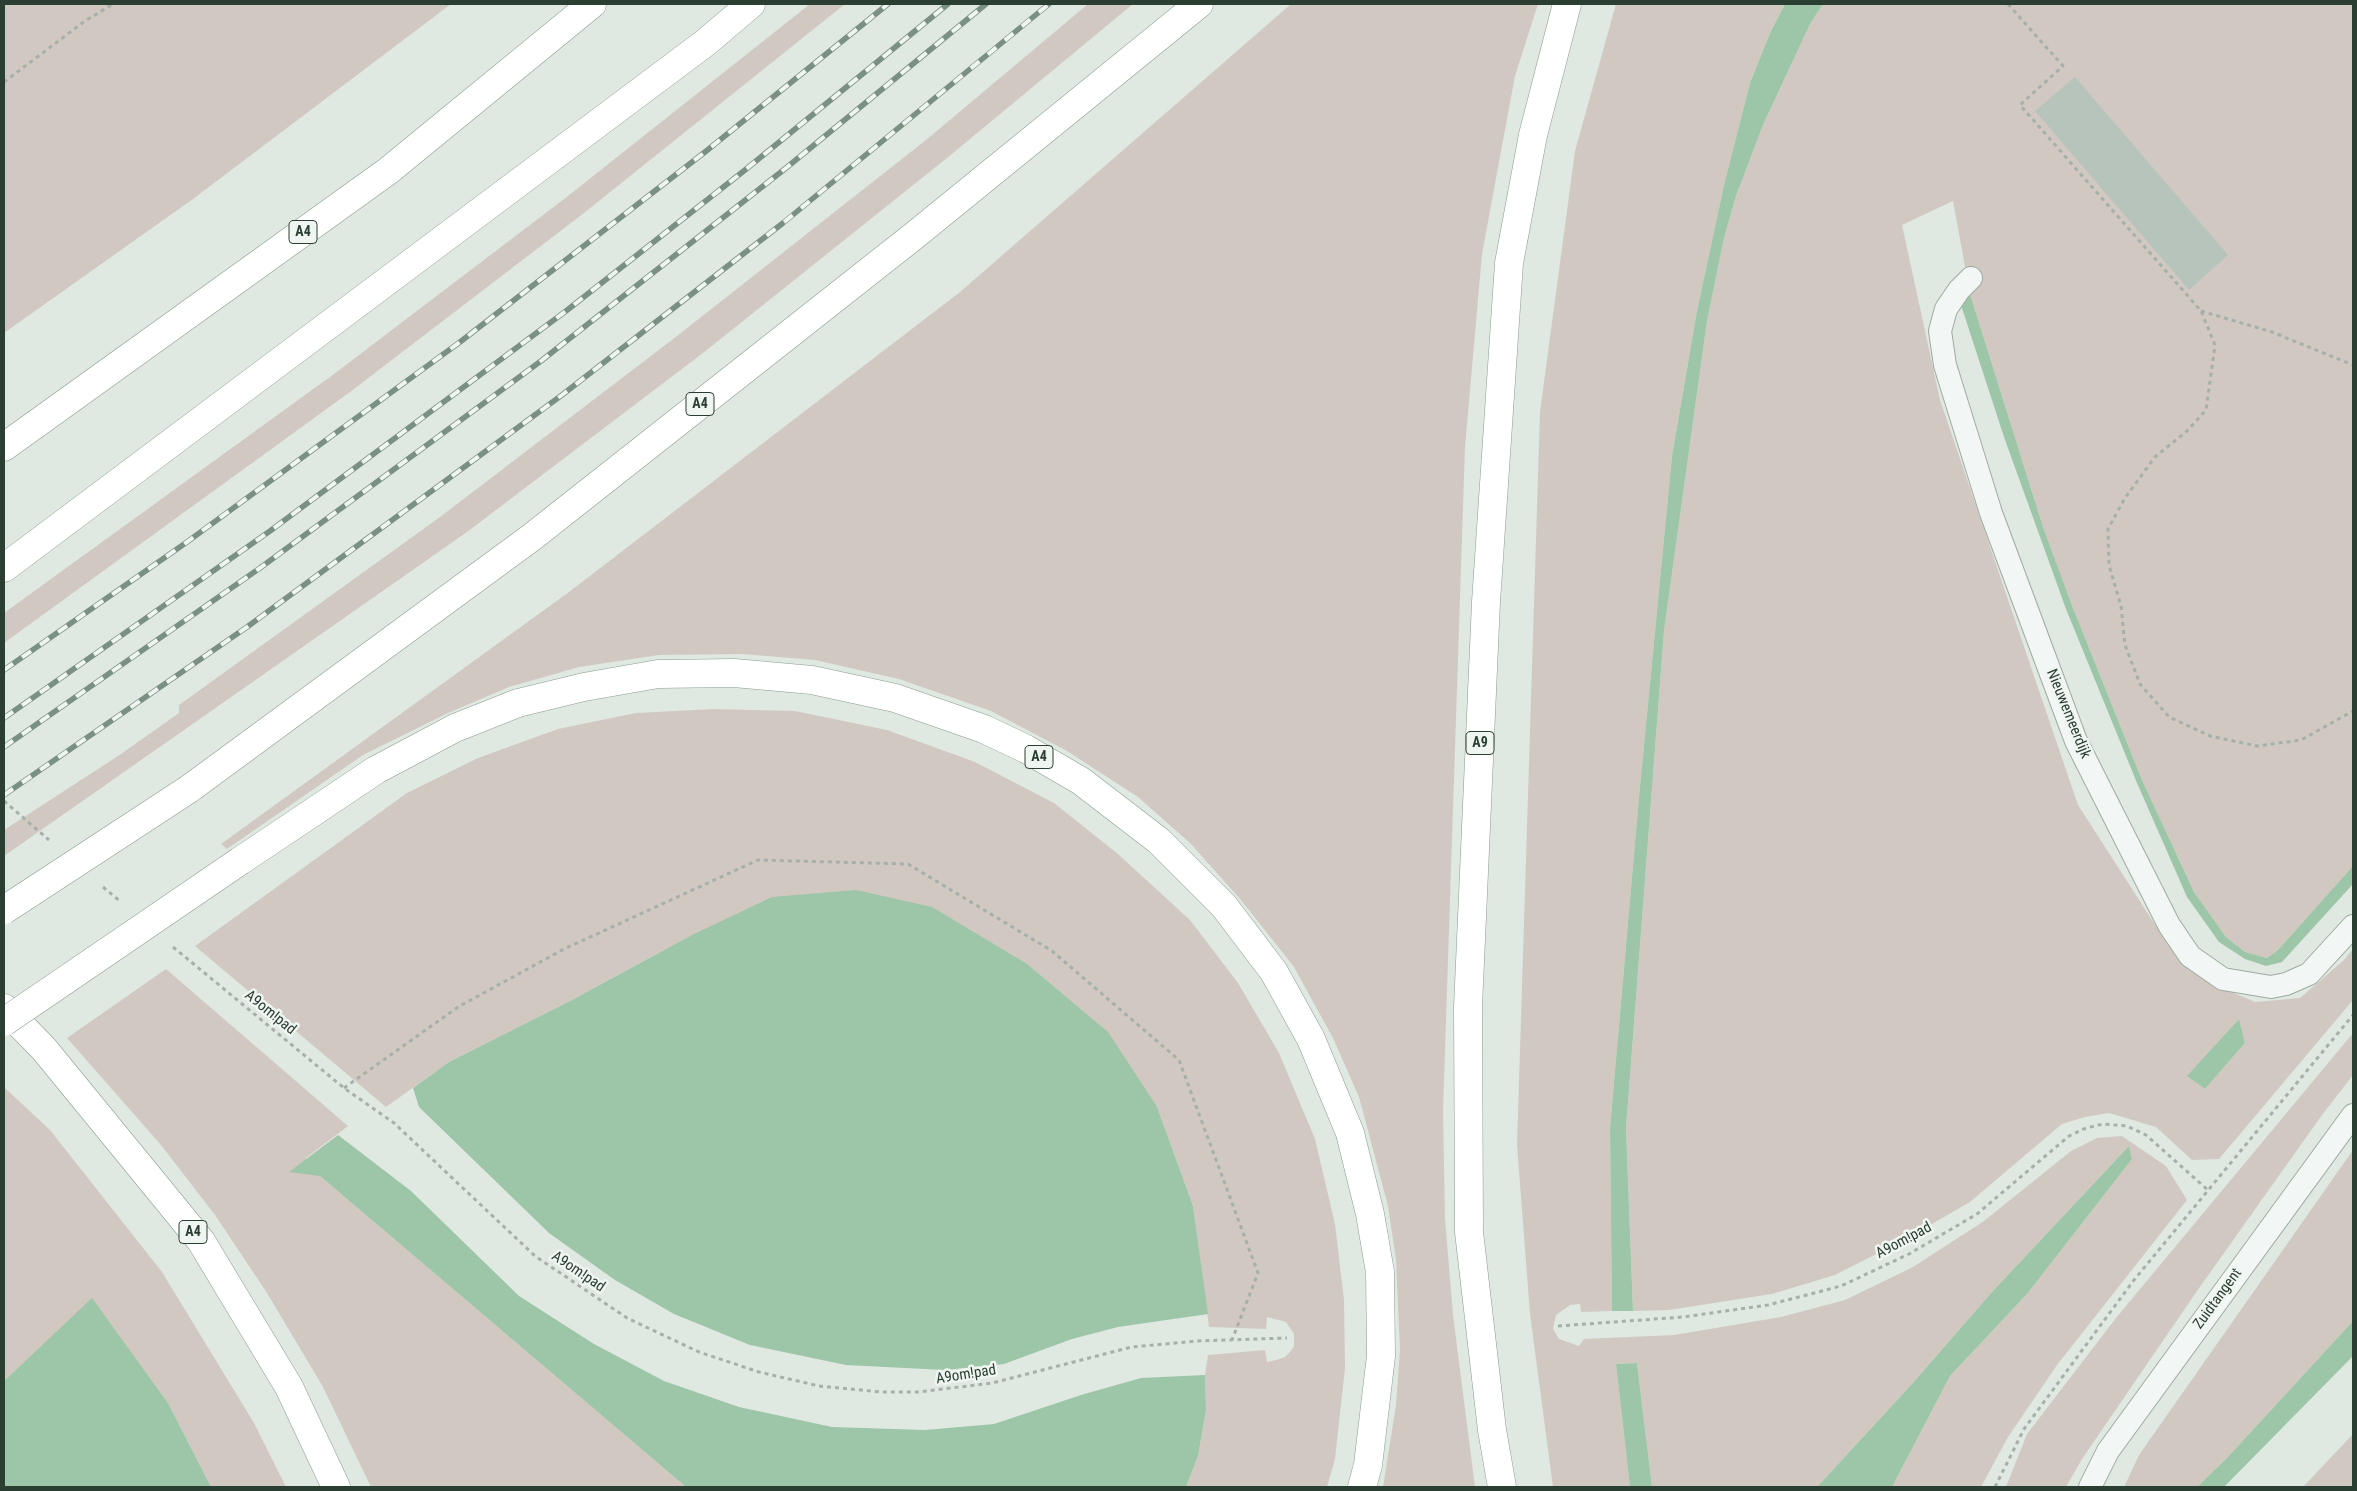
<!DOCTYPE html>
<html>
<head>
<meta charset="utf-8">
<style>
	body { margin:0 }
	#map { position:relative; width:2357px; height:1491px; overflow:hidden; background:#e0e8e2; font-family:"Roboto Condensed",sans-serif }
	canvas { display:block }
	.frame { position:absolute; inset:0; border:5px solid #2a3e31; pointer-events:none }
</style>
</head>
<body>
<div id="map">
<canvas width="2357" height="1491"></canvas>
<div class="frame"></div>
</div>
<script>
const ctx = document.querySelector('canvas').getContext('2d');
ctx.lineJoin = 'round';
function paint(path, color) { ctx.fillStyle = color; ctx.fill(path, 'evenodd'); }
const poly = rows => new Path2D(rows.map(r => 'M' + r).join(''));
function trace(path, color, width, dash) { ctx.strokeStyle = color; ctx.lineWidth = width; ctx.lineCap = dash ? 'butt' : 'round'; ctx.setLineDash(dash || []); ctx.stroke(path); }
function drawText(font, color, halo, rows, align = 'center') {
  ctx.font = font + ' "Roboto Condensed",sans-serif'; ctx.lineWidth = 5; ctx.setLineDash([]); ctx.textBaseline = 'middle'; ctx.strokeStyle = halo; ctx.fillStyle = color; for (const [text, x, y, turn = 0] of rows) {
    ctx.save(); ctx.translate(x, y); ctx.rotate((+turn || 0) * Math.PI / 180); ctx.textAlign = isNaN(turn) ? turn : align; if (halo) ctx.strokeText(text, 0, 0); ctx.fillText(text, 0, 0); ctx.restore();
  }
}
paint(poly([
	[4,4,451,4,193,199,4,333],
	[810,4,845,4,584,213,350,392,4,643,4,613,334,374,568,196],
	[1088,4,1133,4,947,158,703,353,467,532,4,856,4,830,121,754,179,713,179,705,440,517,677,336,926,140],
	[1291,4,1538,4,1515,76,1482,254,1465,447,1443,1111,1445,1219,1453,1315,1475,1487,1383,1487,1396,1405,1400,1350,1396,1260,1388,1206,1359,1097,1333,1038,1294,967,1241,900,1190,843,1138,797,1067,751,991,711,899,679,815,660,742,654,659,655,579,667,509,687,446,714,363,755,227,849,221,844,569,592,960,292],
	[1616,4,1785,4,1770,33,1750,83,1724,185,1697,311,1672,456,1639,797,1610,1128,1612,1311,1581,1312,1580,1304,1570,1305,1556,1315,1553,1329,1559,1339,1579,1346,1584,1339,1674,1335,1781,1317,1845,1300,1913,1267,1984,1221,2071,1151,2097,1138,2122,1136,2166,1166,2187,1200,2057,1365,2008,1437,1981,1487,1892,1487,1950,1376,2027,1294,2132,1159,2129,1146,1992,1292,1912,1384,1817,1487,1652,1487,1637,1363,1616,1364,1630,1487,1553,1487,1530,1314,1517,1145,1540,412,1575,151],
	[1823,4,2353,4,2353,866,2278,950,2267,958,2245,952,2226,937,2194,892,2142,780,2073,608,2043,527,1970,294,1953,201,1902,225,1940,400,2078,805,2152,920,2181,960,2208,982,2255,1002,2300,998,2344,960,2353,949,2353,1000,2219,1159,2192,1160,2156,1127,2109,1113,2085,1117,2062,1124,1970,1202,1906,1239,1835,1275,1772,1294,1669,1310,1633,1311,1626,1128,1664,631,1707,321,1724,238,1736,196,1763,125,1810,24],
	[2239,1019,2245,1043,2205,1089,2188,1076],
	[714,709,795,711,887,730,975,762,1054,803,1118,854,1190,920,1238,983,1279,1053,1315,1139,1335,1224,1344,1300,1345,1368,1335,1459,1327,1487,1186,1487,1198,1456,1206,1410,1205,1375,1208,1355,1265,1350,1267,1362,1276,1360,1285,1357,1291,1351,1294,1346,1294,1334,1286,1322,1267,1317,1266,1329,1209,1327,1193,1206,1157,1107,690,936,572,1000,449,1062,386,1107,195,946,407,793,478,758,558,729,636,713],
	[166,969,348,1126,306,1158,320,1176,686,1487,371,1487,323,1387,267,1293,215,1215,161,1145,67,1038],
	[2353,1033,2353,1075,2322,1115,2197,1291,2082,1459,2066,1487,2006,1487,2027,1434,2116,1318],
	[4,1087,50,1130,162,1272,254,1423,286,1487,211,1487,168,1403,92,1299,4,1381],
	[2353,1150,2353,1321,2226,1459,2197,1487,2124,1487,2139,1455],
	[2353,1434,2353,1487,2303,1487]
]), '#d1c9c1');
paint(poly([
	[1785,4,1823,4,1810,24,1763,125,1736,196,1724,238,1707,321,1664,631,1626,1128,1633,1311,1612,1311,1610,1128,1639,797,1672,456,1697,311,1724,185,1750,83,1770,33],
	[1970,294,2043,527,2073,608,2142,780,2194,892,2226,937,2245,952,2267,958,2278,950,2353,866,2353,884,2282,962,2266,966,2245,959,2219,942,2187,897,2137,783,2066,609,2004,437,1961,305],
	[856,890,932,907,1027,964,1108,1032,1157,1107,1193,1206,1208,1314,1118,1327,1072,1339,1004,1364,945,1370,846,1365,750,1345,674,1314,615,1280,549,1233,419,1107,413,1088,449,1062,572,1000,690,936,772,897],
	[2239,1019,2245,1043,2205,1089,2187,1076],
	[338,1135,411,1191,519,1296,594,1344,664,1381,739,1407,832,1427,925,1430,994,1424,1081,1395,1141,1378,1205,1375,1206,1410,1198,1456,1186,1487,686,1487,320,1176,289,1172],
	[2129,1146,2132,1159,2027,1294,1950,1376,1892,1487,1817,1487,1912,1384,1992,1292],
	[92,1298,168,1403,211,1487,4,1487,4,1381],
	[2353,1321,2353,1356,2224,1487,2197,1487,2226,1459],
	[1637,1363,1640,1388,1652,1487,1630,1487,1616,1364]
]), '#9dc5a7');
paint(poly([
	[2075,77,2228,255,2189,290,2035,111]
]), '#b7c4bc');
const service = poly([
	[1971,278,1959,290,1946,309,1940,331,1945,365,1991,513,2076,741,2169,925,2190,956,2223,979,2271,987,2286,984,2309,974,2353,926],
	[2090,1487,2108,1451,2353,1115]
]);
const motorway = poly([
	[4,447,388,171,592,4],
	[4,568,705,43,751,4],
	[189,789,532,537,915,235,1199,4],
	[240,861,376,770,455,728,518,703,584,687,658,674,734,673,812,680,895,698,984,729,1026,749,1081,781,1159,841,1224,906,1274,972,1311,1039,1350,1133,1370,1214,1380,1272,1381,1356,1368,1465,1362,1487],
	[4,1008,44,1049,201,1241,289,1387,336,1487],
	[1502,1487,1492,1430,1469,1232,1468,1007,1486,602,1509,263,1533,135,1567,4]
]);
trace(service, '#9eaba2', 24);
trace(motorway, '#889d8f', 29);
trace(poly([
	[2008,4,2063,66,2020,105,2201,311,2215,345,2206,410,2187,431,2155,457,2125,498,2108,529,2109,565,2121,606,2125,645,2140,684,2169,717,2210,736,2257,746,2301,740,2353,711],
	[4,82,85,21,113,4],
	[2201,311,2272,332,2353,365],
	[4,801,49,840],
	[103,887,121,902],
	[173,947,344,1088,394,1123,535,1256,627,1318,699,1352,759,1372,819,1386,881,1392,919,1392,992,1383,1132,1347,1197,1341,1287,1338],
	[344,1088,458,1007,564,949,758,860,908,864,1052,951,1179,1060,1258,1273,1232,1340],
	[1558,1326,1683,1317,1768,1305,1841,1286,1909,1254,1977,1214,2069,1136,2086,1128,2103,1124,2127,1126,2146,1135,2209,1191],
	[1995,1487,2024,1429,2134,1280,2353,1015]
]), '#a6b0aa', 3, [4, 4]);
trace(service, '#f2f6f4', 22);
trace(motorway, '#fff', 28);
const rail = poly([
	[4,670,187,542,460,342,705,152,888,4],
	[4,718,270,531,566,311,745,170,948,4],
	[4,747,260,568,541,361,786,168,986,4],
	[4,795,247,627,562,395,783,223,1049,4]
]);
trace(rail, '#7a9082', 5.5);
trace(rail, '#eff5f1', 4, [11]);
const motorwayBridge = poly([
	[4,910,189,789],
	[4,1022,240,861]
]);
trace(motorwayBridge, '#889d8f', 29, []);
trace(motorwayBridge, '#fff', 28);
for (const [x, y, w] of [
	[303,232,28],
	[700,404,28],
	[1480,743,28],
	[1039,757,28],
	[193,1232,28]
]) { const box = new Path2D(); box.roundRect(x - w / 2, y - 11.5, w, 23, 4); ctx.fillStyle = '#eff5f1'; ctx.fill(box); trace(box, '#2a3e31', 1); }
drawText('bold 14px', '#2a3e31', null, [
	["A4",303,232],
	["A4",700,404],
	["A9",1480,743],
	["A4",1039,757],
	["A4",193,1232]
]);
drawText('15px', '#2a3e31', '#eff5f1', [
	["Nieuwemeerdijk",2068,714,68],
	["A9om!pad",270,1013,39],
	["A9om!pad",1904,1241,-28],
	["A9om!pad",578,1272,34],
	["Zuidtangent",2218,1299,-54],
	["A9om!pad",966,1375,-9]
]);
</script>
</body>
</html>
